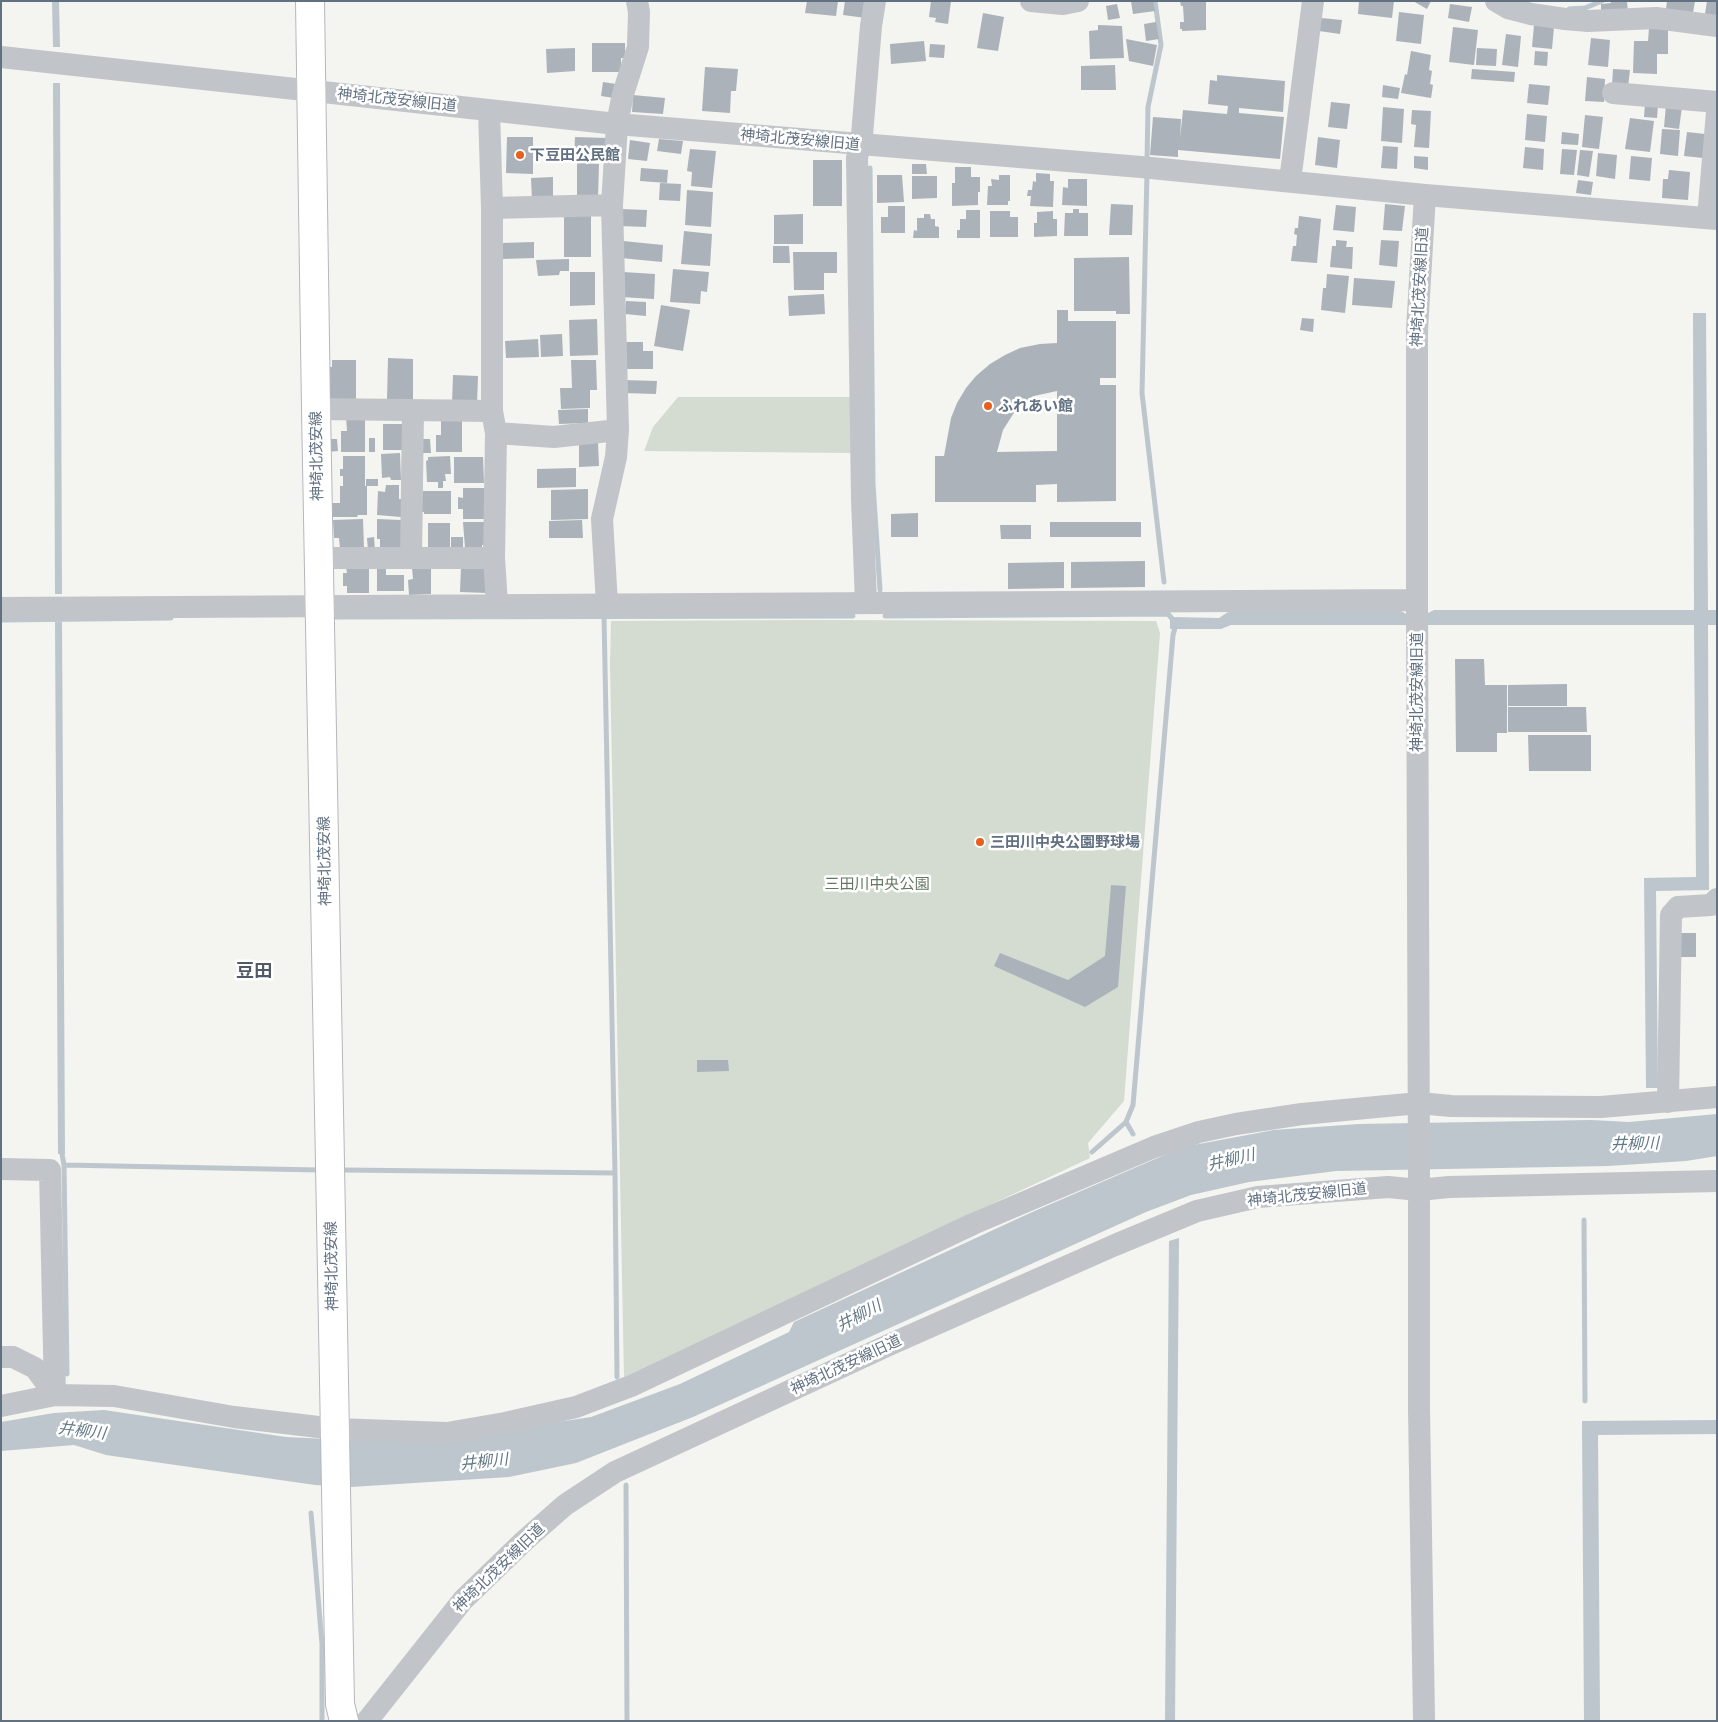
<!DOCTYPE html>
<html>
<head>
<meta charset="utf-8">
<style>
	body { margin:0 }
	#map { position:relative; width:1718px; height:1722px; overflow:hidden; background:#f4f4f0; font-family:Inter,sans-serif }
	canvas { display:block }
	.frame { position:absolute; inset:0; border:2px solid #627182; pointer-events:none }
</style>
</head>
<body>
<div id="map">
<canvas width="1718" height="1722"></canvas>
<div class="frame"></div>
</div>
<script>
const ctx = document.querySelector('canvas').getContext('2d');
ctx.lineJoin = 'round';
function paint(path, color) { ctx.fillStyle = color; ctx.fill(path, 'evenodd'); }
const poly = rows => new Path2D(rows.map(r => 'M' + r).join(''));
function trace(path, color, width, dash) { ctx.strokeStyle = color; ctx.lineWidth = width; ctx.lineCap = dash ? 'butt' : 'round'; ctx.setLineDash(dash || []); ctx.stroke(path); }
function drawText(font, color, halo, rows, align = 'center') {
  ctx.font = font + ' Inter,"Noto Sans JP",sans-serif'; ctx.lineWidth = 5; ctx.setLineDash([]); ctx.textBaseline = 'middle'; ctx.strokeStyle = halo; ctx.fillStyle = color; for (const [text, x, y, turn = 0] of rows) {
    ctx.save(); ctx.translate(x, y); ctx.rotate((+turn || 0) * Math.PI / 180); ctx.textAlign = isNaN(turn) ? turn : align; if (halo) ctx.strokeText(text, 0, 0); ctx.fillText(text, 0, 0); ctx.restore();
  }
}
paint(poly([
	[678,397,851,397,852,453,644,451,653,427],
	[813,620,1156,621,1160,633,1124,1101,1088,1143,1090,1158,624,1377,610,664,611,621]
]), '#d4dbd1');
paint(poly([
	[52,1,59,1,60,47,53,47],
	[53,83,60,83,62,594,55,594],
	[1693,313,1706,313,1708,610,1717,610,1717,625,1708,625,1709,890,1656,891,1658,1088,1646,1088,1644,878,1696,877,1694,625,1231,625,1221,629,1170,629,1170,617,1219,618,1231,610,1399,610,1408,615,1424,615,1434,610,1694,610],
	[55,622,62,622,65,1154,58,1154],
	[1717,1114,1717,1156,1686,1161,1608,1166,1336,1171,1249,1182,1191,1195,1146,1212,693,1417,576,1463,509,1477,351,1487,315,1485,106,1455,74,1445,1,1451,1,1422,54,1413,104,1410,286,1437,348,1440,438,1440,591,1417,680,1384,789,1332,794,1322,1030,1213,1183,1147,1274,1130,1359,1124,1591,1120,1629,1122],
	[1179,1238,1175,1721,1165,1721,1169,1241],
	[1717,1420,1717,1434,1598,1435,1600,1721,1584,1721,1582,1421]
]), '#bcc6cc');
trace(poly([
	[1569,9,1585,8,1602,1],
	[1147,161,1148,107,1161,45,1155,1],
	[870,168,873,484,880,590],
	[1147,172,1142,393,1164,582],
	[604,616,615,1173,617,1377],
	[885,616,1168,614,1174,621],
	[333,617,853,616],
	[1,620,171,618],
	[1133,1134,1126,1122,1133,1105,1173,635,1176,624],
	[1092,1152,1126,1122],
	[62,1154,64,1165,67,1374],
	[64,1165,319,1170],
	[344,1170,615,1173],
	[1584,1220,1585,1401],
	[626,1485,627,1721],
	[311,1513,322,1644,322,1721]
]), '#bcc6cc', 5);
paint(poly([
	[807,1,838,1,836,16,805,13],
	[845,1,868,1,866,18,843,15],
	[931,1,951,1,948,24,935,22,936,18,929,17],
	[1131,1,1153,1,1155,11,1133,14],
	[1180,1,1206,1,1206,30,1182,31,1182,29,1180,29,1180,22,1184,22,1183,6,1181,6],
	[1359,1,1394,1,1392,18,1358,14],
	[1413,1,1431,1,1427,9],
	[1611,1,1627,1,1628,13,1601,15,1601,4,1611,3],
	[1667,1,1695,1,1693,13,1666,9],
	[1707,1,1717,1,1717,16,1705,14],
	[1117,4,1120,18,1108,20,1106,6],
	[1450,4,1472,7,1469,22,1448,18],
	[1399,12,1424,15,1421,44,1396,41],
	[983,13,1004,17,998,51,977,48],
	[1321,18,1342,20,1340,34,1319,31],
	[1156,22,1159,39,1146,41,1144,24],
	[1098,25,1122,26,1124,58,1090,59,1089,31,1098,30],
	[1534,25,1554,27,1552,49,1532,47],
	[1453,27,1478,30,1474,65,1449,62],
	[1649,28,1668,29,1668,54,1657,54,1657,74,1633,73,1634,41,1648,41],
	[1506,34,1521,36,1518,67,1502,65],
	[1591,38,1610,40,1608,67,1588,65],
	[1126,39,1157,45,1153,66,1129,61],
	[924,41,926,61,891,64,890,44],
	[592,43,625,43,625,58,621,58,621,72,592,72],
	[930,44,945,45,944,58,929,57],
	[575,48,575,71,547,73,546,49],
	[1477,48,1497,49,1496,66,1476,65],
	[1411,51,1431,55,1429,70,1432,71,1430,84,1433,85,1431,98,1401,93,1405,74,1407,75],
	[1535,51,1548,52,1547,66,1534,65],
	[1115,65,1116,90,1081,90,1081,66],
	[705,67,738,69,736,91,731,91,730,113,702,111],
	[1472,69,1515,72,1514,82,1471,79],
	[1613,69,1630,70,1628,87,1612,86],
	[1217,75,1285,81,1283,112,1239,108,1239,113,1284,117,1280,159,1178,150,1178,157,1150,155,1153,117,1181,119,1180,138,1183,110,1227,114,1228,106,1208,104,1210,80,1217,81],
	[1587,77,1605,79,1604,102,1585,101],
	[603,82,616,84,614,98,601,96],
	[1529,84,1550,86,1548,105,1527,103],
	[1383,85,1400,88,1398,99,1382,97],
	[633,95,665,98,663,114,632,112],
	[1331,102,1350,104,1347,129,1328,127],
	[1645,104,1658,105,1657,118,1644,117],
	[1666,105,1682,107,1679,129,1664,127],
	[1383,107,1404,109,1402,143,1381,141],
	[1412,110,1431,111,1429,148,1414,147,1416,125,1411,124],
	[1527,114,1547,116,1545,142,1525,140],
	[1585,115,1603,117,1599,149,1582,147],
	[1630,118,1654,121,1650,152,1625,149],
	[1662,129,1680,130,1678,156,1660,154],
	[1562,132,1579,134,1578,145,1561,144],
	[1687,132,1705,134,1703,158,1684,156],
	[507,137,533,137,533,174,506,173],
	[575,137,608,138,608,161,574,160],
	[1318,137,1340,140,1337,168,1315,165],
	[659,139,683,141,681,154,657,151],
	[630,140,650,143,647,161,628,159],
	[1383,146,1398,147,1397,169,1381,168],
	[1525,147,1544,149,1543,170,1523,168],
	[690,149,716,151,712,188,691,186,692,172,687,171],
	[1562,149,1577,150,1574,175,1560,174],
	[1580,150,1593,151,1589,177,1577,175],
	[1598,153,1617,155,1615,179,1596,176],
	[1414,156,1428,157,1428,170,1414,168],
	[1631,156,1652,158,1650,181,1629,179],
	[813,160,842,160,842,206,813,206],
	[577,163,599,164,598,198,577,198],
	[912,164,926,164,927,174,912,174],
	[955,167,971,167,971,177,980,177,980,192,978,192,978,205,952,206,952,183,955,183],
	[641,168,668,170,667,183,640,181],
	[1669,170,1690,172,1688,200,1662,198,1663,179,1668,179],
	[1036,173,1050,174,1050,181,1054,181,1053,207,1030,206,1031,196,1027,196,1028,190,1032,190,1033,181,1036,182],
	[877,175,902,175,904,202,877,203],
	[999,175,1010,175,1010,201,1008,201,1008,205,987,205,988,186,992,186,991,179,999,180],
	[912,176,937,176,937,198,912,199],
	[553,177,553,201,532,201,531,178],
	[1068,179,1087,179,1087,206,1062,205,1063,187,1068,188],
	[1578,180,1593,182,1591,195,1576,193],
	[660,183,681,184,680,201,659,200],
	[687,190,713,192,711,227,685,225],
	[1111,204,1133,205,1132,235,1109,235],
	[1385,204,1405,206,1402,231,1383,230],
	[1336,205,1356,207,1354,232,1333,230],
	[888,206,905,206,905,233,881,233,881,217,888,217],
	[621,209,647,210,646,227,620,226],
	[1073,209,1079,209,1079,213,1088,213,1088,236,1064,236,1065,213,1073,213],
	[966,210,980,210,980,238,957,238,957,230,960,230,960,219,966,219],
	[990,211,1010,211,1010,217,1018,217,1018,237,990,237],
	[1053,211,1053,219,1057,219,1057,236,1034,237,1034,223,1037,223,1037,212],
	[803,214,803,244,774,244,774,215],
	[924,214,930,214,931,219,935,219,935,226,939,227,939,238,913,238,914,230,917,231,917,218,924,218],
	[564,216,591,216,591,257,564,257],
	[1299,216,1321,219,1317,263,1291,261,1293,246,1296,246,1297,235,1294,234,1295,228,1298,228],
	[684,231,712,234,710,266,681,264],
	[1336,240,1347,241,1346,247,1353,247,1352,269,1330,267,1332,246,1336,246],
	[1381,240,1399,241,1397,267,1379,265],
	[623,241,663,245,662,262,621,258],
	[534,242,534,258,502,259,501,243],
	[773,246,789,246,790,263,773,263],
	[793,252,837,252,837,273,824,273,824,290,794,290],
	[1129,257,1130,314,1116,314,1116,311,1074,311,1074,258],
	[569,259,569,271,560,271,559,275,538,276,536,260],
	[673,269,709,272,707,292,701,291,700,304,670,302],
	[570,272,595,272,595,305,570,306],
	[623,272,655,274,654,299,621,297],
	[1327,274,1349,276,1345,313,1321,310,1323,288,1326,288],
	[1354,278,1395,281,1392,308,1352,305],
	[824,294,825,314,789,316,788,296],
	[626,301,646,302,646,316,625,314],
	[661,305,690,310,683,351,654,346],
	[1057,310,1068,310,1068,321,1116,321,1116,378,1100,378,1100,385,1116,385,1116,501,1057,502,1057,484,1036,485,1036,502,935,502,935,456,944,456,951,418,957,403,966,388,976,376,990,364,1005,355,1020,348,1040,344,1057,343],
	[1057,391,1057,451,997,452,1003,430,1017,408,1034,396],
	[1302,318,1314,319,1313,332,1300,330],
	[597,319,598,355,570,356,569,320],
	[562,334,563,356,541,357,540,335],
	[538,339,539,357,506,358,505,341],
	[624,342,643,342,643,351,653,351,653,369,623,369],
	[388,358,413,359,413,400,387,400],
	[332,360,356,360,356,401,329,401,329,367,332,367],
	[571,360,596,360,597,390,590,390,590,408,561,409,560,388,572,388],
	[453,375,478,376,477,404,452,403],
	[623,380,657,381,656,394,623,393],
	[588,409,588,423,559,424,558,410],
	[346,416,365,416,365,452,341,452,341,431,347,431],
	[441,421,462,421,462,452,436,452,436,435,441,435],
	[383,424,403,424,403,450,383,450],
	[369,438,375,438,375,452,369,452],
	[327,439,337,439,338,451,327,452],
	[419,439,430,439,431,453,419,453],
	[598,442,599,466,579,467,579,443],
	[400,453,401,480,391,480,390,477,382,478,381,454],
	[343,456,365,456,365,486,352,486,367,486,367,515,358,515,357,517,332,517,332,503,340,503,340,486,343,486,343,476,340,476,340,469,343,469],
	[450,456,451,474,445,474,446,481,443,481,443,488,438,488,438,482,427,482,426,461,428,460,428,457],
	[454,457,483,457,484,483,454,483],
	[576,468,576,487,537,488,537,469],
	[366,479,378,479,378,486,366,486],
	[386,485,399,485,399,499,402,499,401,517,377,515,378,491,385,492],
	[463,488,486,488,486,519,463,519,463,509,458,509,458,497,463,498],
	[588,489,588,519,551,520,551,490],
	[423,491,451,491,451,514,424,514,424,512,420,512],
	[918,513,918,537,891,537,891,514],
	[363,519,364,549,340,548,339,538,334,538,333,520],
	[377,519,401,520,401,551,380,551,380,539,377,539],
	[582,520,583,538,549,538,549,521],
	[463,522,487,522,487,545,482,545,482,551,465,548],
	[1050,522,1141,522,1141,537,1050,537],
	[428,523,450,523,450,551,428,548],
	[1000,525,1031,525,1031,539,1001,539],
	[374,537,375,551,368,551,367,538],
	[451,537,463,537,463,551,451,551],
	[1145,561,1145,587,1071,588,1071,562],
	[1064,562,1064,588,1008,589,1008,563],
	[377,565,386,565,386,575,404,575,404,591,377,591],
	[346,567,369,567,369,593,347,593,347,586,343,586,343,573,347,573],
	[461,567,487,567,487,593,460,592],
	[412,568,431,568,431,594,409,595,408,580,413,579],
	[1455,659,1484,659,1485,685,1507,685,1507,733,1497,733,1497,752,1456,752],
	[1567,684,1567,706,1508,706,1508,685],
	[1508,707,1586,707,1587,732,1508,732],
	[1528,735,1591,735,1591,771,1529,771],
	[1111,885,1126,886,1118,987,1085,1007,994,966,1000,953,1068,980,1105,956],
	[1675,933,1696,933,1696,957,1675,957],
	[697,1060,728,1060,729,1071,697,1072]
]), '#acb2b9');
const major = poly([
	[310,1,316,409,340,1704,344,1721]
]);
trace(major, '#b4b8bc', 30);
trace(poly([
	[1031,1,1063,4,1078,1],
	[1496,1,1508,8,1531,14,1565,19,1588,21,1656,18,1717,26],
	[1,57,617,124,1141,167,1425,195,1717,219],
	[1613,93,1717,102],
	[489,111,492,208,492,411,496,433,494,558,497,605],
	[1290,181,1313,1],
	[612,205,617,124,623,94,638,47,639,12,637,1],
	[492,208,612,205,618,430,554,437,496,433],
	[1708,218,1717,112],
	[316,409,492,411],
	[413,411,411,558,494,558],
	[320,558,411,558],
	[866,603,862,499,857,158,862,135,871,26,875,1],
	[607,604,602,519,616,457,618,430],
	[1,608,1417,600],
	[1668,1102,1671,915,1678,907,1711,905,1717,899],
	[1,1169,50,1170,55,1395],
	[1,1357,13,1357,35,1368,55,1395],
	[1,1406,55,1395,114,1396,234,1417,335,1429,447,1433,505,1423,576,1407,631,1386,973,1224,1154,1147,1199,1132,1236,1124,1302,1114,1419,1103,1451,1106,1601,1107,1717,1097],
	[367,1721,463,1600,524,1541,565,1505,615,1472,891,1344,1115,1245,1197,1211,1258,1197,1388,1187,1419,1190,1449,1187,1717,1181],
	[1424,1721,1419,1409,1419,1176,1417,600,1417,330,1425,195]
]), '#c1c4c8', 22);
trace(major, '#fff', 28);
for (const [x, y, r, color] of [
	[520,155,5,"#e75e1d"],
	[988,406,5,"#e75e1d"],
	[980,842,5,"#e75e1d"]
]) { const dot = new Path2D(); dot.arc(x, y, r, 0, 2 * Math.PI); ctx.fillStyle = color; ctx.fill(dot); trace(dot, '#fff', 2); }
drawText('15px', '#627182', '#fff', [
	["神埼北茂安線旧道",397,100,6],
	["神埼北茂安線旧道",800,140,5],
	["神埼北茂安線旧道",1420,287,-87],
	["神埼北茂安線",317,456,-91],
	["神埼北茂安線旧道",1417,692,-90],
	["神埼北茂安線",325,861,-91],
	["神埼北茂安線旧道",1307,1195,-6],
	["神埼北茂安線",332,1266,-91],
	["神埼北茂安線旧道",846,1365,-25],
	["神埼北茂安線旧道",499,1568,-44]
]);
drawText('bold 15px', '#627182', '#fff', [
	["下豆田公民館",530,155],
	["ふれあい館",998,406],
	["三田川中央公園野球場",990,842]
], 'left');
drawText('15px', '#647961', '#fff', [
	["三田川中央公園",877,884]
]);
drawText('italic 16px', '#637a86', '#fff', [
	["井柳川",1635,1144,-1],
	["井柳川",1231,1160,-13],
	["井柳川",859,1316,-28],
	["井柳川",82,1431,7],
	["井柳川",484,1462,-6]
]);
drawText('bold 18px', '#505b67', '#fff', [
	["豆田",254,972]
]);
</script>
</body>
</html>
